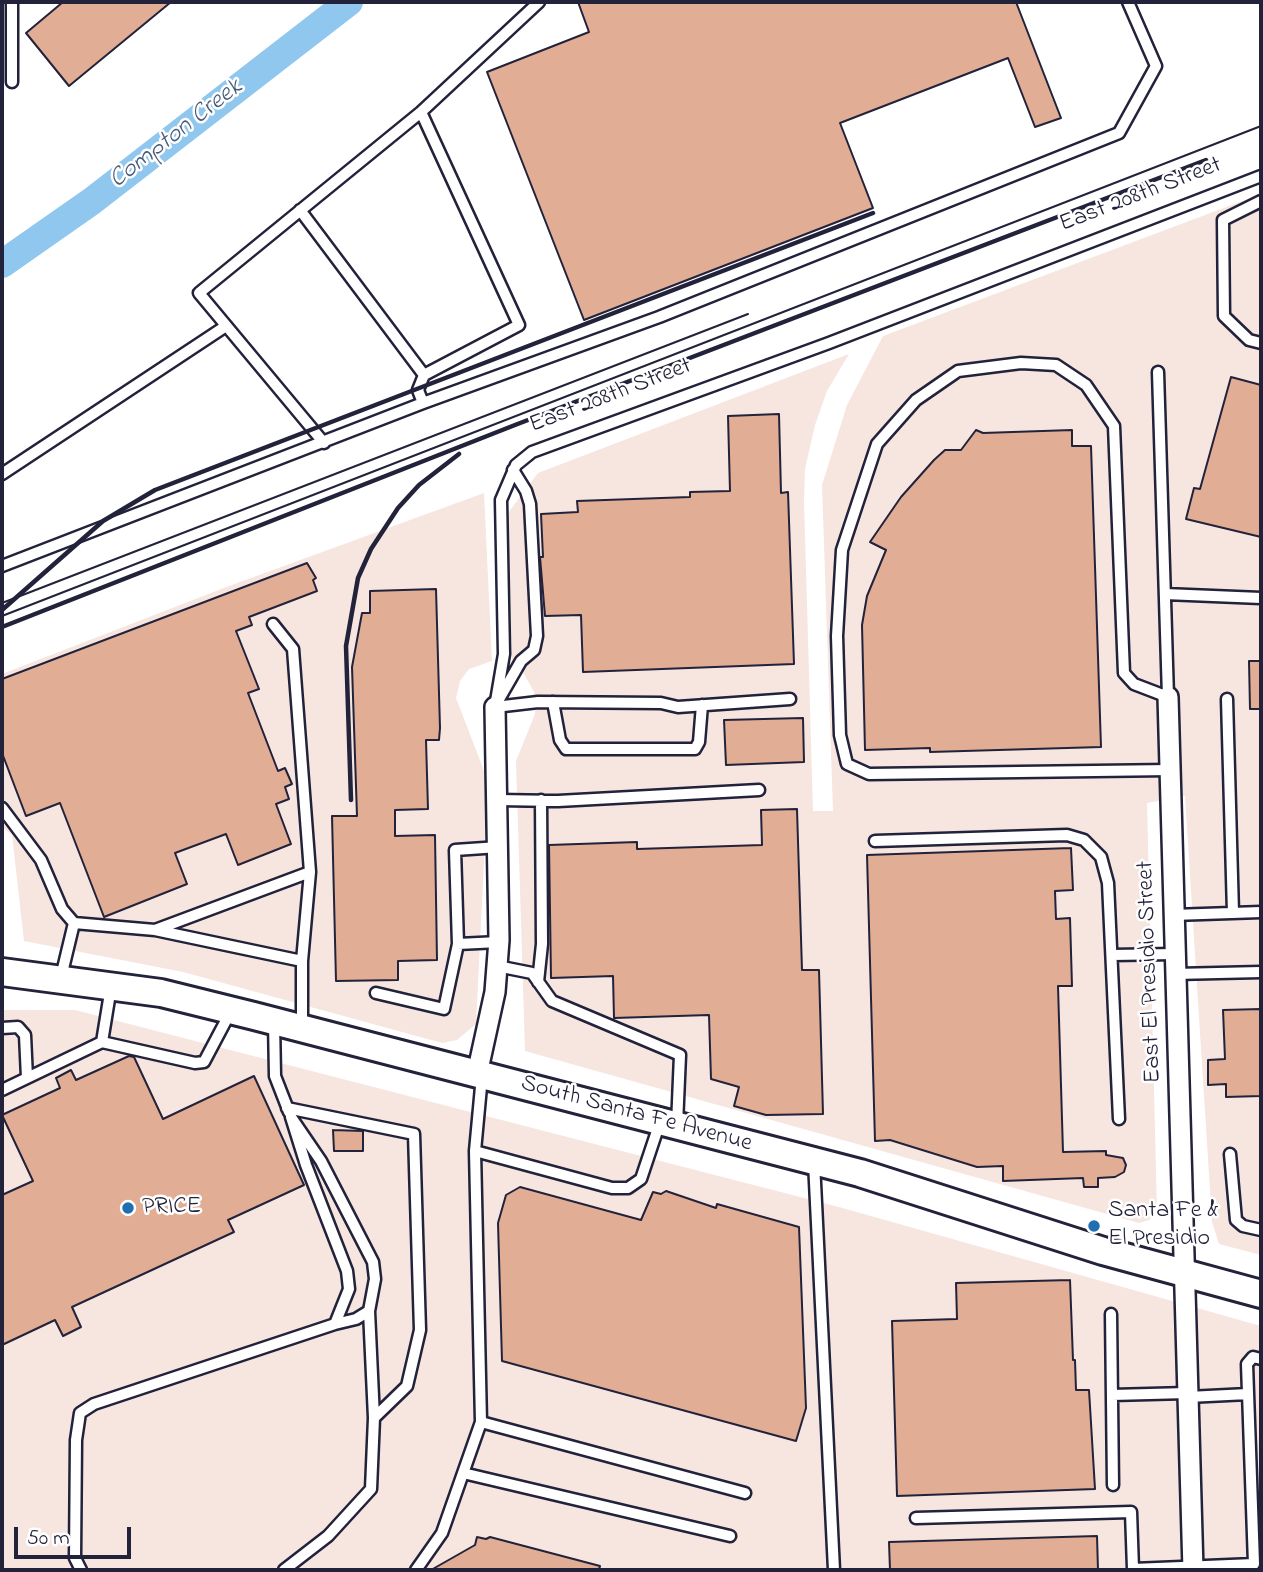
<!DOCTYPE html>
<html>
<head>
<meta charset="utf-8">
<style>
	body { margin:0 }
	#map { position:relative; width:1263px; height:1572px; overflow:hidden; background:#fff; font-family:"Indie Flower",sans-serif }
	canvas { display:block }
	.frame { position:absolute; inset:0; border:4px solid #22223b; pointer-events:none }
	.scale { position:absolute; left:14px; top:1527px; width:117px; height:32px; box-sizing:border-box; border:4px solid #22223b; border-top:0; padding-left:9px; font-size:21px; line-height:24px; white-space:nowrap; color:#22223b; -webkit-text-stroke:5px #fff; paint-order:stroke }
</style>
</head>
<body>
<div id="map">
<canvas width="1263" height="1572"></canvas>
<div class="frame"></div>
<div class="scale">50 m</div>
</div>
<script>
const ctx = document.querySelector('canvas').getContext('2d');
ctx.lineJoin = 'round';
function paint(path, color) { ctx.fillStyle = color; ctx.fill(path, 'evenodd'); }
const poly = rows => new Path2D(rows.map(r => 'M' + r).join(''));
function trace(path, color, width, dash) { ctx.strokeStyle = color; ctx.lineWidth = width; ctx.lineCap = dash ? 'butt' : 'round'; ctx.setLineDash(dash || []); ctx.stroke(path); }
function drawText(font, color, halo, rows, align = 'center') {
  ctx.font = font + ' "Indie Flower",sans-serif'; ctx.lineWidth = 5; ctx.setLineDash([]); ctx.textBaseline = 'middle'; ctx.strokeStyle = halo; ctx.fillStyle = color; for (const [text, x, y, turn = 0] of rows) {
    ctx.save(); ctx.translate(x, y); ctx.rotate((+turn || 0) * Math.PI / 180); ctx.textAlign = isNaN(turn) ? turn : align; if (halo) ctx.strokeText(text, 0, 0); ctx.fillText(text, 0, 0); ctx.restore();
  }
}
paint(poly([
	[1261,194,1261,1255,1219,1244,1212,1222,1185,796,1147,803,1157,1212,1149,1220,1139,1223,525,1051,516,761,535,714,534,692,524,674,512,667,508,513,538,473,849,354,827,391,815,425,805,469,804,501,813,811,833,811,822,485,847,405,883,336],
	[484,493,492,661,469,669,460,681,456,698,488,781,476,1024,457,1040,442,1043,183,972,24,941,12,835,2,827,2,674,229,586],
	[2,1010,75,1010,839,1207,1261,1326,1261,1570,2,1570]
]), '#f6e6df');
trace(poly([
	[2,264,92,201,349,2]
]), '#8fc7ee', 28);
const building = poly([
	[63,2,171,2,69,86,26,33,63,2],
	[578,2,1016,2,1061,118,1035,127,1008,58,840,123,873,208,584,320,487,72,589,32,578,2],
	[1231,377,1261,385,1261,537,1186,519,1194,488,1200,489,1231,377],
	[779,414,781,493,788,492,794,664,583,672,581,615,545,616,540,557,543,557,541,514,578,512,577,501,690,497,690,492,730,491,728,416,779,414],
	[976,430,983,433,1072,430,1072,446,1091,446,1101,747,930,752,930,748,865,750,862,625,867,596,886,550,870,542,901,497,934,460,945,450,961,450,976,430],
	[307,563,316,578,313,580,317,591,249,617,252,625,236,631,259,689,248,693,278,771,285,768,292,784,285,787,289,799,276,804,291,844,238,865,226,834,175,853,187,884,104,917,60,803,26,816,2,753,2,679,307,563],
	[436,589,440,728,439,740,426,740,428,809,395,810,395,836,435,835,437,960,398,961,398,980,336,981,332,816,357,816,352,667,362,613,370,613,370,591,436,589],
	[1249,661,1261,661,1261,709,1250,709,1249,661],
	[803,718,804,762,726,765,724,720,803,718],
	[797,809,802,970,819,970,823,1114,766,1115,734,1106,739,1087,711,1079,709,1015,614,1018,613,976,551,978,549,845,637,842,637,849,762,845,761,810,797,809],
	[1071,848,1073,890,1055,891,1056,919,1070,918,1072,986,1058,986,1063,1152,1106,1151,1106,1155,1123,1158,1126,1165,1124,1172,1115,1177,1098,1178,1098,1187,1084,1187,1083,1178,1003,1181,1003,1166,977,1167,890,1140,875,1141,867,855,1071,848],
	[1261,1009,1261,1096,1226,1097,1226,1084,1208,1085,1208,1060,1225,1059,1223,1010,1261,1009],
	[129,1056,134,1057,163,1119,254,1076,304,1185,228,1220,234,1232,72,1307,81,1327,63,1336,55,1320,2,1345,2,1195,33,1181,2,1115,60,1088,56,1078,71,1070,76,1080,129,1056],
	[333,1130,363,1131,363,1151,334,1151,333,1130],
	[520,1187,641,1220,653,1192,661,1194,666,1191,716,1208,717,1204,799,1227,806,1408,796,1441,502,1361,498,1223,506,1195,520,1187],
	[1070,1280,1073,1360,1075,1360,1076,1390,1089,1390,1095,1489,897,1496,892,1321,957,1319,956,1283,1070,1280],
	[1097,1536,1098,1570,890,1570,889,1542,1097,1536],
	[477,1537,486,1539,490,1537,600,1566,599,1570,431,1570,475,1545,477,1537]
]);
paint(building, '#e1ad94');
trace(building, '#22223b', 2);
const service = poly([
	[12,2,12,82],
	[1261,201,1223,220,1224,316,1249,340,1261,343],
	[300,210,424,375],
	[1158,372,1168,697,1134,684,1124,673,1114,426,1086,385,1056,365,1021,363,958,371,916,400,877,444,842,550,837,636,840,735,847,764,869,774,1170,770],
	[423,403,418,390,424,375,519,325,421,112,539,2],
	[324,443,199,293,421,112],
	[2,474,226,326],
	[2,566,423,403,659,317,1119,133,1156,66,1128,2],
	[1165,594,1261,598],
	[273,624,293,649,310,872],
	[1227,699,1233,913],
	[498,701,521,661,534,650,537,636,530,504,526,491,513,470],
	[553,702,560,740,566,749,695,749,699,742,702,705],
	[495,707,504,654,501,500,516,465,532,452,829,343,1261,176],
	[495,707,538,702,661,703,678,707,790,699],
	[498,800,558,801,759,790],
	[2,808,41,860,62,909,74,923,61,977],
	[875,841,1067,835,1084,840,1101,857,1108,883,1119,1119],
	[1173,915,1261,912],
	[74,923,155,930,310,872,302,961,302,1028],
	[155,930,302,961],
	[499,942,458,944,455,850,499,847],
	[1112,955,1175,954],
	[497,966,532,973,552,1001,680,1055,677,1125],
	[1175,974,1261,972],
	[538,982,542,944,541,800],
	[376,993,444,1009,458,944],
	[274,1022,275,1076,289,1112],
	[2,1028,18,1027,25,1035,27,1078],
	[102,1042,111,987],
	[482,1076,475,1151,612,1188,628,1188,641,1179,660,1122],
	[2,1090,102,1042,195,1063,204,1062,231,1011],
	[287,1108,414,1134,420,1330,407,1386,374,1418],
	[291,1117,321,1161,373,1262,375,1279,369,1311,356,1319,335,1324,349,1289,347,1271,306,1165,291,1117],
	[1230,1154,1236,1220,1243,1226,1261,1230],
	[814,1162,834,1570],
	[1111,1314,1113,1485],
	[1112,1395,1187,1393],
	[1188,1397,1248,1394],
	[481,1422,745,1493],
	[463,1473,730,1536],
	[916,1518,1131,1512,1133,1569,1254,1564,1247,1364,1253,1357,1261,1359],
	[81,1570,75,1558,76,1440,80,1413,94,1404,335,1324],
	[284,1570,328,1536,371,1489,374,1418,369,1311],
	[416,1570,442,1533,481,1422,475,1151]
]);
const minor = poly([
	[1168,697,1193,1570],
	[477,1074,495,992,499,940,495,707]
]);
const secondary = poly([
	[2,972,161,993,254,1016,860,1173,1103,1251,1261,1294]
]);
trace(service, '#22223b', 15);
trace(minor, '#22223b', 24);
trace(secondary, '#22223b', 32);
trace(service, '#fff', 10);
trace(minor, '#fff', 19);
trace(secondary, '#fff', 26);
trace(poly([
	[2,603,748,314],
	[2,616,1261,126]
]), '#22223b', 2);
trace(poly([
	[2,610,103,521,155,490,873,213],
	[2,627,515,425,1206,160],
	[351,800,346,646,358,578,371,549,398,508,419,485,459,454]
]), '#22223b', 4.5);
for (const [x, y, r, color] of [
	[128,1208,7,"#1f6fb2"],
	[1094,1226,7,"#1f6fb2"]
]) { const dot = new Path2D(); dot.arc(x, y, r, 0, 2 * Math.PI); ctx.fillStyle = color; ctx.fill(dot); trace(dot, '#fff', 2.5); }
drawText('24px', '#22223b', '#fff', [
	["East 208th Street",1141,196,-21],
	["East 208th Street",611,397,-21],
	["East El Presidio Street",1151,972,-92],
	["South Santa Fe Avenue",636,1115,15]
]);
drawText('24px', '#22223b', '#fff', [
	["PRICE",142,1208],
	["Santa Fe &",1108,1212],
	["El Presidio",1108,1240]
], 'left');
drawText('italic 26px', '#485c7a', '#fff', [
	["Compton Creek",177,135,-38]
]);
</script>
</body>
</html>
